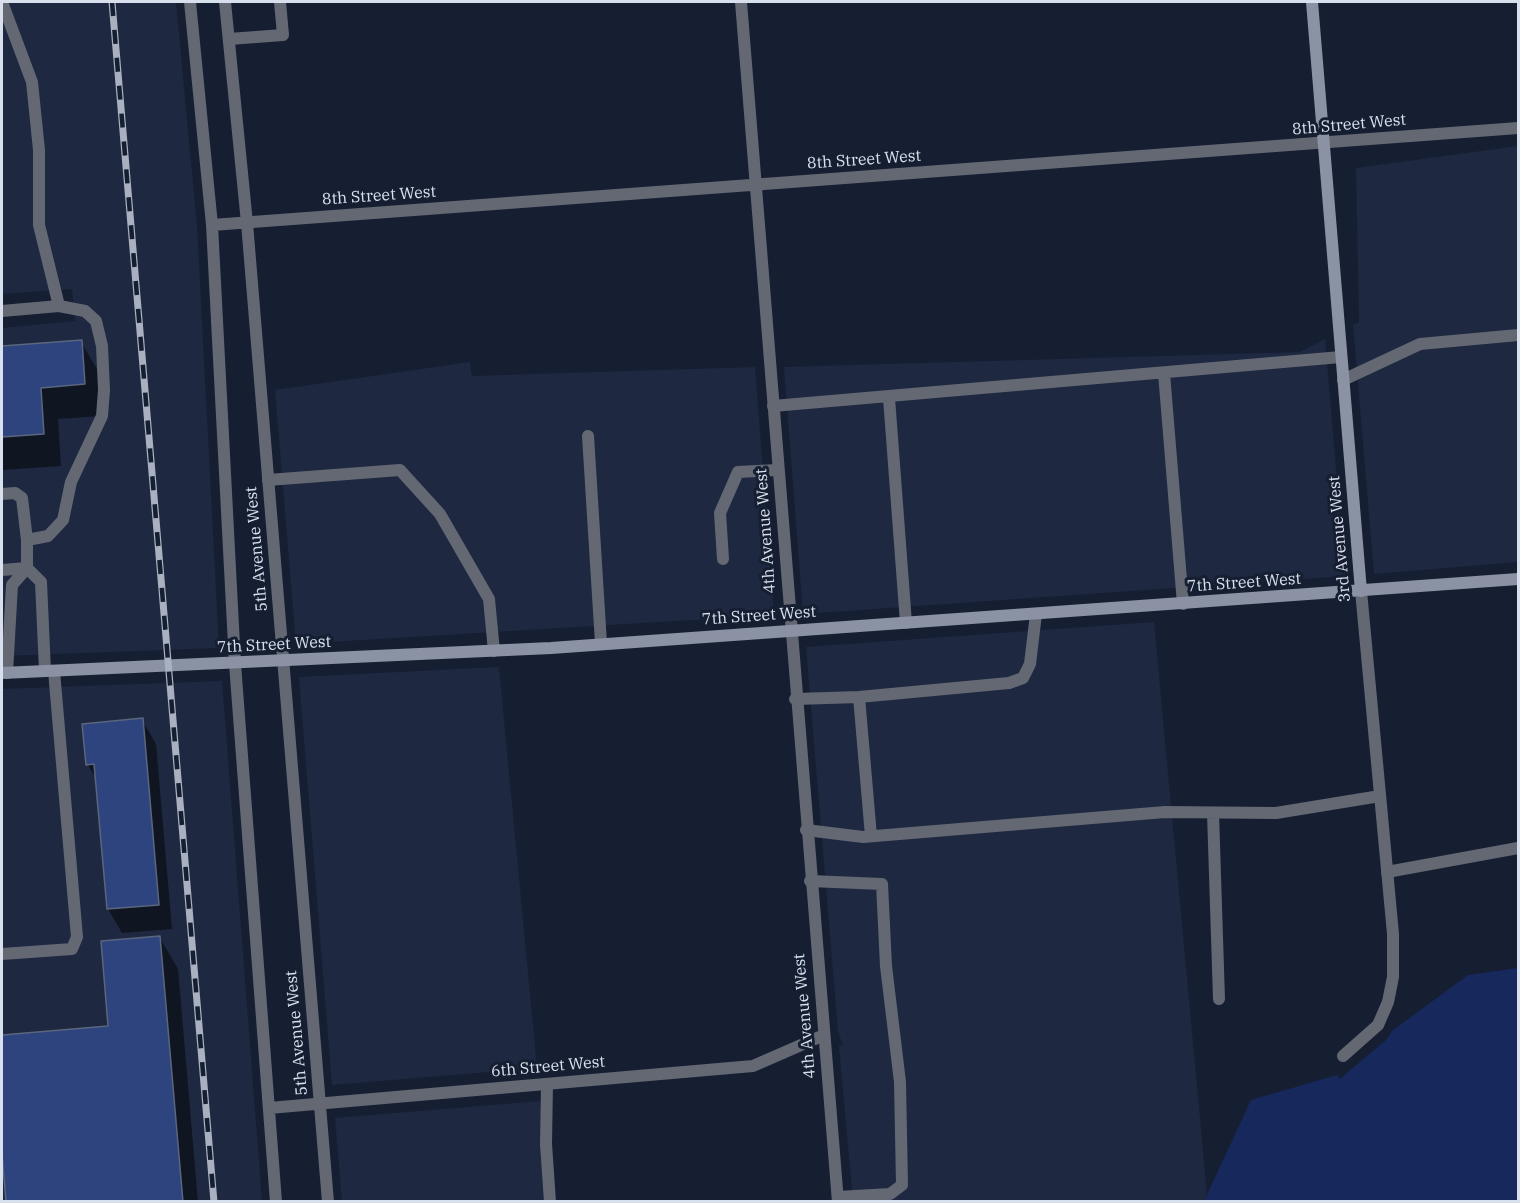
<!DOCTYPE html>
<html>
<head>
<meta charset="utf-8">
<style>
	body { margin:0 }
	#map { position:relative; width:1520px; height:1203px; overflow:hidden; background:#161e32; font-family:"IBM Plex Serif",serif }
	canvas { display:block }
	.frame { position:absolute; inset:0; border:3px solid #d9e0ed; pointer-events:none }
</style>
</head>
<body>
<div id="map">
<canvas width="1520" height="1203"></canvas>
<div class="frame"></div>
</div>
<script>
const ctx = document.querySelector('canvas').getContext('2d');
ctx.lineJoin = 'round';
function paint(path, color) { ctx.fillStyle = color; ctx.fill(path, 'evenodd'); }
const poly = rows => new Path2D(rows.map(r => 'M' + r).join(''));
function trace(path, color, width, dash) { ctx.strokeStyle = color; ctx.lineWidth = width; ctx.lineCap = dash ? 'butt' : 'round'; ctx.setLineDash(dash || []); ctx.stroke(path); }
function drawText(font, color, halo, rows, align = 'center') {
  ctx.font = font + ' "IBM Plex Serif",serif'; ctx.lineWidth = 6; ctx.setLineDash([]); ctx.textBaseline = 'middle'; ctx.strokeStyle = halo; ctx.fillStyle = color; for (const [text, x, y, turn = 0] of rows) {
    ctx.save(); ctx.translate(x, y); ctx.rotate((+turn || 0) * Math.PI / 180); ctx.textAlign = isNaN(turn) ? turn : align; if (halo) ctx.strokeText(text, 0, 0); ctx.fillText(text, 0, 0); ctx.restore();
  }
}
paint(poly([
	[2,2,176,2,197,226,219,648,2,656,2,328,75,321,72,289,2,294],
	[1518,146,1518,562,1374,574,1353,325,1359,322,1356,168],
	[1325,339,1345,576,803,614,784,367,1300,352],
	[470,362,472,376,755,367,774,615,296,644,275,390],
	[1154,622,1207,1194,1204,1201,853,1201,839,1046,843,1045,838,1032,806,647],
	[499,667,537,1068,332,1085,299,677],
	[222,681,262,1201,2,1201,2,689],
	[540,1101,550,1201,342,1201,335,1118]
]), '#1e2841');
paint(poly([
	[1518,968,1518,1201,1204,1201,1251,1100,1337,1075,1340,1079,1387,1039,1392,1031,1468,975]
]), '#17295c');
paint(poly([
	[81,342,100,374,103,416,58,419,61,466,2,470,2,348],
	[142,720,156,744,172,929,122,933,108,909,97,780,88,765],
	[160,938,178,969,198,1202,7,1202,2,1135,2,1037,110,1028]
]), '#0007');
const building = poly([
	[82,340,85,384,41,388,44,434,2,437,2,346,82,340],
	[143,718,159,905,107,909,94,764,86,765,82,724,143,718],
	[160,936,183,1202,6,1202,2,1153,2,1035,108,1026,101,941,160,936]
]);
paint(building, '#2e447f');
trace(building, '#5b667d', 1.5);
trace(poly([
	[229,39,283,35,280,2],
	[1164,373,1183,604],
	[1343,380,1420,344,1518,335],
	[889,398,906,623],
	[773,406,1341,357],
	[588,436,601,643],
	[268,480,400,470,440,514,489,599,494,651],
	[2,494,15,493,22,498,27,540],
	[723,559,720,513,738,472,777,470],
	[2,570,27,568,27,540,48,536,63,520,71,482,102,416,104,390,102,346,96,321,85,311,59,306,39,225,39,150,32,82,2,2],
	[7,673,12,585,27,568,41,582,45,671],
	[795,699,859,697],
	[1213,813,1219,999],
	[806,830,863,837,1165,812,1276,813,1380,796],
	[871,836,859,697,1009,683,1023,678,1030,664,1036,614],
	[1387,872,1518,848],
	[810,881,882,884,886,966,900,1082,902,1185,890,1194,838,1197],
	[2,954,72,949,77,937,54,671],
	[547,1084,546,1144,550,1202]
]), '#636873', 12);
trace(poly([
	[190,2,212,225,235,664,276,1202],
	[225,2,247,223,328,1202],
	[741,2,838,1202],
	[212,225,1518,128],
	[2,311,59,306],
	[1343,1056,1378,1025,1388,1002,1393,977,1393,934,1361,591],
	[269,1108,753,1066,824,1035]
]), '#636873', 12);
trace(poly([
	[1312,2,1361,591],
	[2,673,551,648,1518,579]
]), '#8a92a3', 12);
const rail = poly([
	[112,2,214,1202]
]);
trace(rail, '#a9b0bf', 7);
trace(rail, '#161e32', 4.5, [14]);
drawText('16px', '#d9e0ed', '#161e32', [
	["8th Street West",1349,125,-5],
	["8th Street West",864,160,-4],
	["8th Street West",379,196,-4],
	["4th Avenue West",766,531,-94],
	["3rd Avenue West",1340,539,-95],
	["5th Avenue West",257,549,-95],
	["7th Street West",1244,583,-4],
	["7th Street West",759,616,-4],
	["7th Street West",274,645,-3],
	["4th Avenue West",805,1016,-95],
	["5th Avenue West",297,1033,-95],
	["6th Street West",548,1067,-5]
]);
</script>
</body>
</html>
